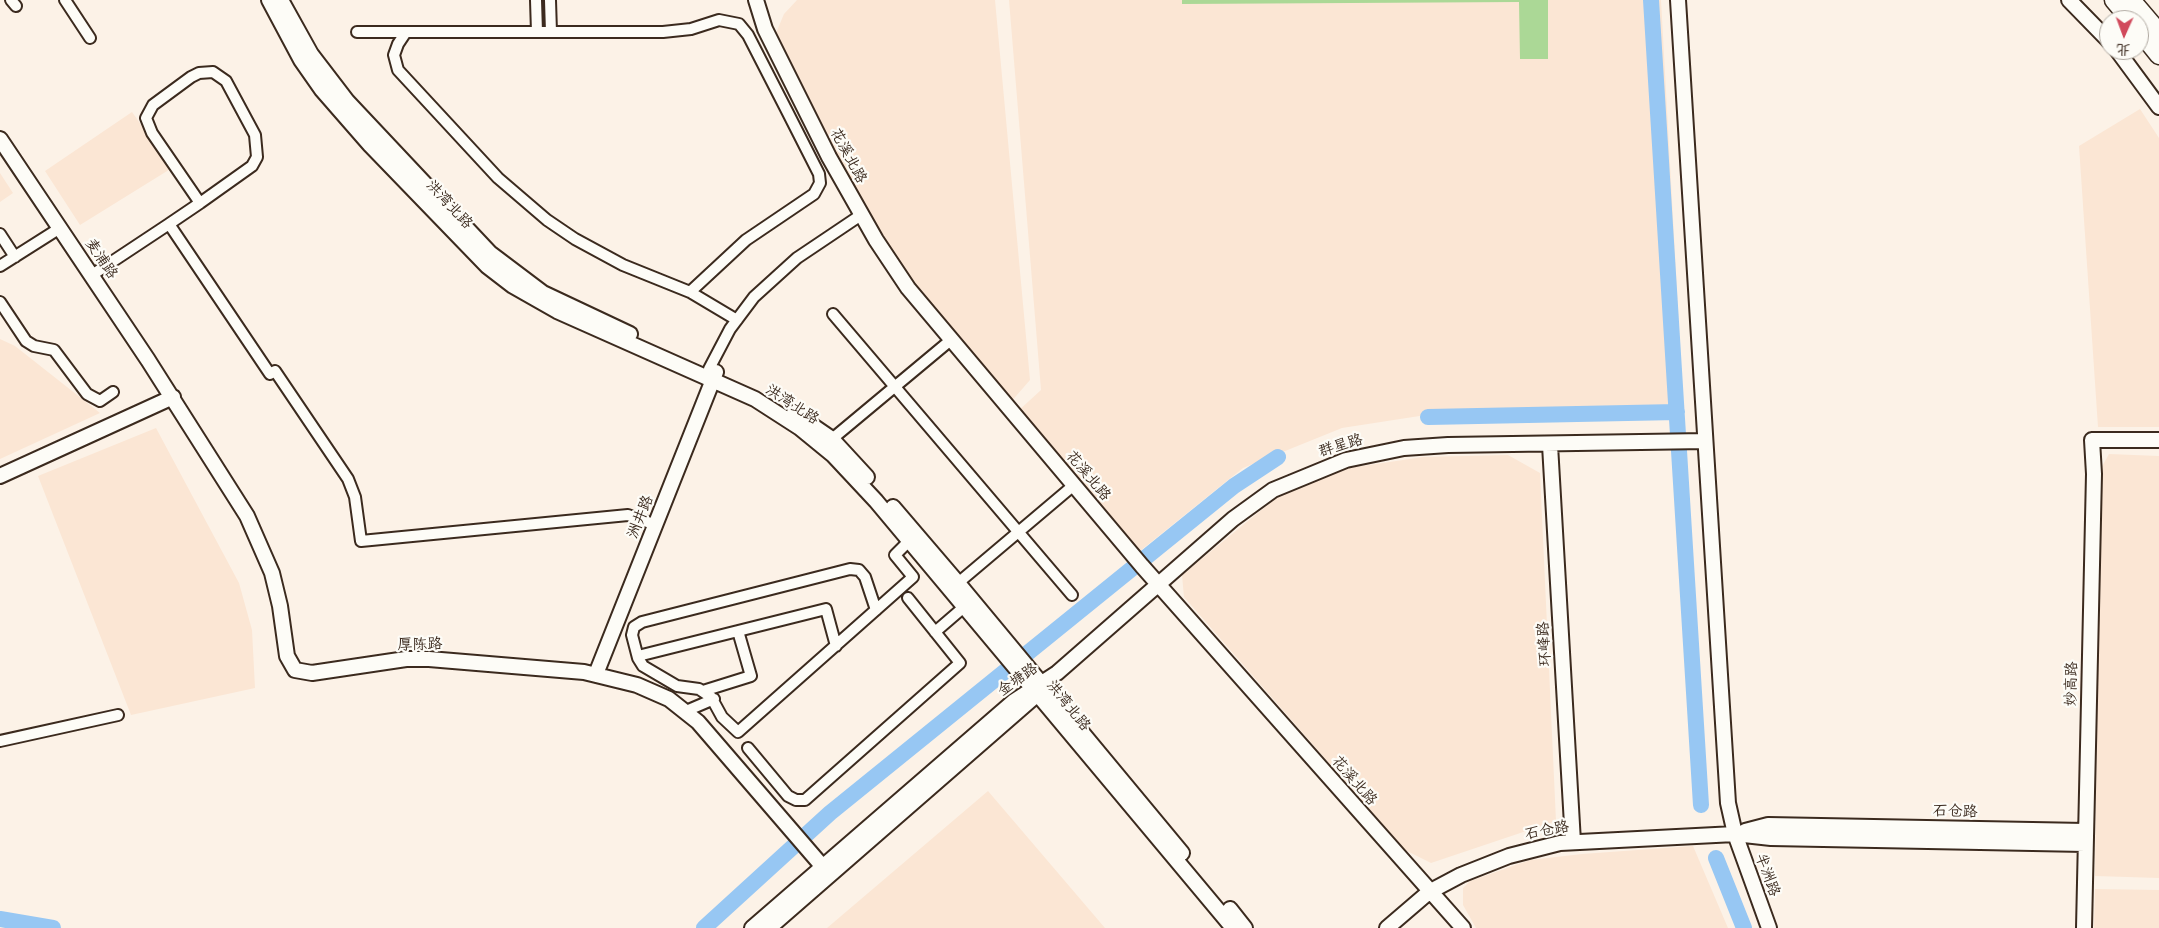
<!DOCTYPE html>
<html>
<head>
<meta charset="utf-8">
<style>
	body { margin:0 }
	#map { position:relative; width:2159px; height:928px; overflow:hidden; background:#fcf2e7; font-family:Sriracha,"LXGW WenKai TC",sans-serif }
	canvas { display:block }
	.north { position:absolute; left:2099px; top:10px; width:50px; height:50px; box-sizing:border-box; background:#fdfcf7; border:1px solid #afa8a0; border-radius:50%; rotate:182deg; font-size:14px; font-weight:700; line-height:20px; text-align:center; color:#3b2a1e }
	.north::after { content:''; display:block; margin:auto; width:18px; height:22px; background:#d1495b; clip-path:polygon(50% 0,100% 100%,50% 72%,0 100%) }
</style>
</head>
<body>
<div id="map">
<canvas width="2159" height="928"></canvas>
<div class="north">北</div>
</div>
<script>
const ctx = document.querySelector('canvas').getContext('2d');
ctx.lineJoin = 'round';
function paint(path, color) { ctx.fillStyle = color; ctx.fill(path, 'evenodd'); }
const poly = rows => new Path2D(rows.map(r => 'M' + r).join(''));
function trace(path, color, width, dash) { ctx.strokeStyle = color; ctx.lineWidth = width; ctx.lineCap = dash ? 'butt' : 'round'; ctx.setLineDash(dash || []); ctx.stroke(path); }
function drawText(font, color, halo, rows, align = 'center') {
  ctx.font = font + ' Sriracha,"LXGW WenKai TC",sans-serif'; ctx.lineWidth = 4.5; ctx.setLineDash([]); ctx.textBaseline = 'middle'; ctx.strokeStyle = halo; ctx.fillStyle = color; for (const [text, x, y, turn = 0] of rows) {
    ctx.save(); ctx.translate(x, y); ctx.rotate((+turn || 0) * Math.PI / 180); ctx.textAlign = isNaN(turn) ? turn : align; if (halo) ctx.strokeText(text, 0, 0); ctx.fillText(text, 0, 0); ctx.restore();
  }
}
paint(poly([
	[797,0,995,0,1030,380,1010,403,908,276,867,212,783,51,776,33,784,14],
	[1009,0,1661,0,1683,400,1674,408,1426,415,1342,428,1243,468,1140,551,1017,412,1041,390],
	[2140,109,2159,138,2159,427,2098,427,2079,146],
	[132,112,172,168,80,225,45,171],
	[0,173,13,193,0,202],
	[0,339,15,346,100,413,0,459],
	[156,428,239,583,252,630,255,688,131,715,38,476],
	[2109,454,2159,456,2159,878,2095,876,2100,470],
	[1508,455,1540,473,1556,821,1431,863,1405,850,1184,597,1182,575,1276,498,1349,468,1423,457],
	[988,791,1105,928,827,928],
	[1693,846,1728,928,1476,928,1463,905,1463,888,1470,881,1530,860,1582,854],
	[2095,889,2159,890,2159,928,2094,928]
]), '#fbe6d4');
paint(poly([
	[1182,0,1548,0,1548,59,1520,59,1519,2,1182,4]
]), '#abd896');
trace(poly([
	[1651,0,1701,805],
	[1428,417,1677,412],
	[1716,858,1744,928],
	[0,919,53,928],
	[704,928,830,813,1234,486,1278,457]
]), '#97c7f3', 16);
const street = poly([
	[11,0,16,6],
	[65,0,90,38],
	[536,0,537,32],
	[550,0,551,32],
	[357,32,663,32,691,29,719,20,739,24,748,35,788,113,819,174,820,183,814,194,746,240,690,292],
	[406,32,398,44,394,55,398,70,498,178,547,220,575,239,623,265,690,292,737,320],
	[169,224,200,203,252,166,257,157,255,135,226,81,213,72,199,73,191,77,153,105,146,118,152,133,200,203],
	[0,234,15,257],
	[0,266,60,228],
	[92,275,169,224,270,374,275,371,348,479,355,497,361,541,628,515,656,525],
	[0,302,26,341,34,346,54,350,87,394,100,401,113,392],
	[833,314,1072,595],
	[709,369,730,329,754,297,797,258,861,215],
	[832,439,952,339],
	[958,583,1074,485],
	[876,610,865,577,859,570,850,569,642,622,634,627,632,635,638,658,643,666,677,686,699,689,711,697,722,717,738,732,913,577,895,555,909,541],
	[935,632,964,607],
	[638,656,826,609,836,646],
	[703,691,751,676,738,631],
	[686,711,714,699],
	[0,741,118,715],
	[748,748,788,796,796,800,805,800,960,663,908,598]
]);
const secondary = poly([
	[269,0,301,60,322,90,370,145,487,266,513,286,557,311,755,399,800,428,833,455,876,501,1233,928],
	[281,0,311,54,347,101,490,253,543,293,630,334],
	[756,0,765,29,829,157,876,240,908,288,1142,566,1463,928],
	[1678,0,1728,803,1735,834,1769,928],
	[2069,0,2109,41],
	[2117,50,2159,107],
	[0,139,148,360,247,516,272,573,280,606,287,656,295,670,312,673,406,659,429,659,584,672,637,685,669,699,698,722,823,867],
	[794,413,832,439,867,477],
	[1550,445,1573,842],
	[0,476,173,397],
	[893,507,958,583,1182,853],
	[596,674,716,372],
	[1745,831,1768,825,2085,831],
	[1230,909,1245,928],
	[752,928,1014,701,1057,673,1233,519,1273,490,1346,460,1404,448,1448,445,1705,441],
	[769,928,1040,692],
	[1387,928,1429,892,1461,875,1509,856,1560,843,1735,834,1771,838,2085,844],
	[2084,928,2094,474,2092,440,2159,440]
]);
const highway = poly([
	[2114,0,2131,20],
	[2131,0,2159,33],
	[2139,30,2159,55]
]);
trace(street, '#3b2a1e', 14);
trace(secondary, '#3b2a1e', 18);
trace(highway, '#3b2a1e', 21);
trace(street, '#fdfcf7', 10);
trace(secondary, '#fdfcf7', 14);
trace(highway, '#fdfcf7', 18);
drawText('15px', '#3b2a1e', '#fdfcf7', [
	["花溪北路",848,156,62],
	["洪湾北路",449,205,47],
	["麦浦路",101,259,56],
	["洪湾北路",792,405,33],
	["群星路",1341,446,-17],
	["花溪北路",1088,476,50],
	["洲井路",641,517,-68],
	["环峰路",1545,644,-93],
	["厚陈路",420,645,-1],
	["金塘路",1018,680,-35],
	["妙高路",2072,684,-89],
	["洪湾北路",1068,706,51],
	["花溪北路",1354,781,49],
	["石仓路",1955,812,1],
	["石仓路",1547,831,-11],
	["半洲路",1767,875,70]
]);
</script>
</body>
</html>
